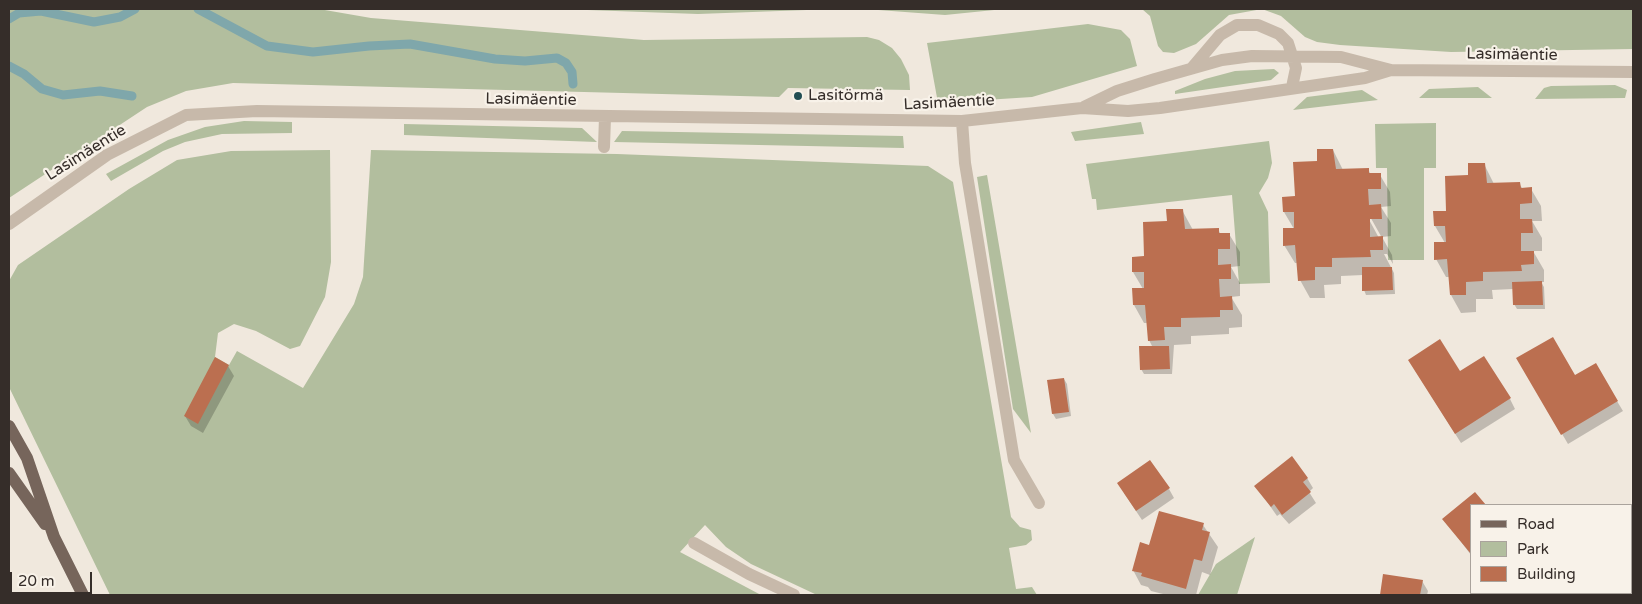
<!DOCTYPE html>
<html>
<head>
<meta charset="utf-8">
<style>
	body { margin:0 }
	#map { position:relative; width:1642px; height:604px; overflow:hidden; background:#f0e8dd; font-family:"Varela Round",sans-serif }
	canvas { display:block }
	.frame { position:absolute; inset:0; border:10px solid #352d29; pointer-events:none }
	.legend { position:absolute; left:1470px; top:504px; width:162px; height:90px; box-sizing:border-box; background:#f8f2e9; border:1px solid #aaa39c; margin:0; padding:6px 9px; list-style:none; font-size:15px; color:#352d29 }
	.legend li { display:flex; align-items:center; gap:10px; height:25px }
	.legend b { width:25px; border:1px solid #aaa39c }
	.scale { position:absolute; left:10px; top:572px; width:82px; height:22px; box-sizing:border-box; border:2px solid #352d29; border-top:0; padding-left:6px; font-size:15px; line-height:18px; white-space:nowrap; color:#352d29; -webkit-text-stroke:4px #f8f2e9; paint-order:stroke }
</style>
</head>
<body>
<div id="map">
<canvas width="1642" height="604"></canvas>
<div class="frame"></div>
<ul class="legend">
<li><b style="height:6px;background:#76655b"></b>Road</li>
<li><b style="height:14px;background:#b2be9e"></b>Park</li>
<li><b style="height:14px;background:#bb6f50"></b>Building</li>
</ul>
<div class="scale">20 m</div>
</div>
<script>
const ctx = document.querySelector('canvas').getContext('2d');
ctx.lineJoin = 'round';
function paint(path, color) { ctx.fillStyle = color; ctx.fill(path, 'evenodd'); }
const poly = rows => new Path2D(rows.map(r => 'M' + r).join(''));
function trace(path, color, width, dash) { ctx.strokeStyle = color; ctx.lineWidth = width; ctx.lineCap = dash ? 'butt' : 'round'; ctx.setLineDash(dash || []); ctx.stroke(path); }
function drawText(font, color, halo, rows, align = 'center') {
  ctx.font = font + ' "Varela Round",sans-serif'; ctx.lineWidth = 4.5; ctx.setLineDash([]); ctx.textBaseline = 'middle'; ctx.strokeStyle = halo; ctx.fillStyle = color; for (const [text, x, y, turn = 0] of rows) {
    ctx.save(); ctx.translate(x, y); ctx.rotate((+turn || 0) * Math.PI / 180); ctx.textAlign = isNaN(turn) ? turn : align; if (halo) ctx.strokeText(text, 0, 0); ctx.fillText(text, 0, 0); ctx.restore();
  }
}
paint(poly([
	[9,9,319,9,371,18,644,40,867,37,879,40,892,48,901,59,909,75,910,90,788,88,779,97,233,83,186,91,147,107,9,198],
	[560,9,834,9,698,14],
	[865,9,1004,9,945,15],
	[1142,9,1633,9,1633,49,1451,52,1340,45,1317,42,1305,37,1281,16,1262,9,1229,15,1196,44,1174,53,1163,52,1158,46,1150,16],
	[1088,24,1121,30,1130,39,1137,66,1032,97,938,103,927,43],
	[1274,69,1279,73,1271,80,1175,94,1175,91,1205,79,1235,71],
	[1615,85,1627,90,1625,98,1535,99,1544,88,1551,86],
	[1478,87,1492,98,1419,98,1429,89],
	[1362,90,1378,100,1293,110,1307,97],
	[244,121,292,122,292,133,222,134,185,142,163,151,111,181,106,174,168,140,205,127],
	[1141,122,1144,134,1075,141,1071,132],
	[1436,123,1436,168,1424,168,1424,260,1388,260,1387,168,1376,168,1375,124],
	[404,124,582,128,597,142,404,135],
	[622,131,903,136,904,148,614,142],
	[1269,141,1272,163,1268,178,1259,193,1268,212,1270,283,1239,284,1232,195,1097,210,1096,199,1092,199,1086,164],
	[330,150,331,262,325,297,300,346,290,349,256,331,234,324,218,333,215,357,229,365,237,351,303,388,354,304,363,277,371,150,617,154,928,166,953,182,1011,517,1020,527,1031,530,1032,540,1026,545,1009,548,1016,589,1032,587,1037,595,817,595,751,564,726,547,705,525,680,552,761,595,110,595,9,387,9,281,18,265,129,189,177,160,231,151],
	[987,175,1031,433,1013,409,977,177],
	[1255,537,1237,595,1198,595,1216,564]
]), '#b2be9e');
paint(poly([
	[1333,150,1343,170,1368,169,1371,175,1380,175,1390,192,1391,206,1381,207,1391,223,1391,236,1382,237,1392,255,1393,264,1387,254,1384,254,1394,273,1395,294,1366,295,1364,290,1363,275,1341,276,1341,284,1324,285,1325,298,1310,298,1300,280,1298,263,1295,263,1284,245,1294,229,1284,212,1296,198,1318,162],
	[1368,213,1382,238,1379,238,1366,214],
	[1484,164,1494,184,1519,184,1523,189,1531,189,1541,206,1542,221,1532,221,1542,238,1542,251,1533,251,1544,270,1544,282,1541,282,1544,287,1545,309,1517,309,1514,304,1513,289,1492,290,1493,299,1476,299,1476,312,1461,313,1451,295,1449,277,1446,277,1436,259,1445,243,1435,226,1435,212,1447,212,1469,177],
	[1182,210,1193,230,1218,229,1221,235,1229,234,1240,252,1240,266,1231,267,1240,283,1240,296,1231,297,1242,315,1242,327,1229,328,1229,334,1191,336,1191,344,1174,345,1172,374,1144,374,1141,369,1153,348,1149,340,1148,323,1144,323,1134,305,1143,289,1133,272,1145,258,1168,222],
	[1518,359,1575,377,1595,365,1623,411,1568,444],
	[228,366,234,376,203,433,191,426,185,416],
	[1415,370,1460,372,1510,399,1515,409,1461,443],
	[1064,379,1067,384,1071,416,1056,419,1053,414,1048,381],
	[1307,478,1313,488,1309,492,1316,503,1289,524,1280,514,1277,516,1256,486],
	[1169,489,1174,498,1142,520,1124,493],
	[1475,494,1484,505,1471,505,1471,555,1444,519],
	[1203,525,1218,547,1210,575,1202,572,1196,595,1167,595,1151,591,1148,587,1141,585,1133,570,1150,546],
	[1384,575,1422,581,1428,591,1427,595,1381,595]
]), '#0003');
trace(poly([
	[198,9,267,46,313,52,369,46,410,44,495,59,525,61,557,58,566,63,572,72,573,84],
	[9,19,19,13,41,11,94,22,120,17,135,9],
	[9,66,24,74,42,89,63,95,100,91,132,96]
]), '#7fa7ab', 9);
paint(poly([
	[1317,149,1333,149,1336,169,1369,168,1369,173,1381,173,1381,189,1368,189,1369,205,1381,204,1382,219,1370,219,1370,237,1383,236,1383,250,1370,250,1371,257,1332,258,1332,267,1315,267,1315,280,1298,281,1295,245,1283,246,1283,228,1294,228,1294,212,1283,212,1282,197,1295,196,1293,162,1317,161],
	[1468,163,1485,163,1487,183,1520,182,1521,188,1532,187,1532,203,1520,204,1520,219,1532,219,1533,233,1521,233,1521,251,1534,251,1534,264,1521,265,1522,271,1483,272,1483,281,1466,282,1466,295,1450,295,1447,259,1434,260,1434,242,1446,242,1445,226,1434,226,1433,211,1446,211,1445,176,1468,175],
	[1166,209,1183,209,1185,229,1219,228,1219,233,1230,233,1230,249,1218,249,1218,265,1231,264,1231,279,1219,279,1220,297,1232,296,1233,310,1220,310,1220,317,1181,318,1181,327,1164,327,1165,340,1148,341,1145,305,1133,305,1132,288,1144,288,1144,272,1132,272,1132,257,1144,256,1143,222,1167,221],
	[1362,267,1392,267,1393,290,1362,291],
	[1542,281,1543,305,1513,305,1512,282],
	[1553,337,1575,375,1596,363,1618,401,1561,435,1516,358],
	[1440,339,1460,371,1484,356,1511,398,1455,434,1408,360],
	[1139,346,1169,346,1170,369,1140,370],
	[215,357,229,365,198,424,184,416],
	[1064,378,1069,412,1052,414,1047,380],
	[1292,456,1308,478,1303,482,1311,492,1282,515,1274,504,1271,507,1254,486],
	[1150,460,1170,488,1136,511,1117,483],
	[1475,492,1486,505,1471,505,1471,554,1442,519],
	[1159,511,1204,523,1202,530,1210,532,1202,561,1194,559,1186,589,1141,576,1142,573,1132,571,1140,542,1149,545],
	[1383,574,1423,580,1420,595,1380,595],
	[1522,593,1537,593,1539,595,1519,595],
	[1559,593,1575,593,1576,595,1556,595]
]), '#bb6f50');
trace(poly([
	[1192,68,1220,35,1237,25,1258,25,1279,34,1288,43,1296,68,1292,87],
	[1084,107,1117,91,1155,79,1222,60,1252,56,1341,57,1391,70,1633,72],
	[962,121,965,163,1014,460,1039,503],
	[604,147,605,117],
	[9,224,107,155,186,115,257,111,962,121,1082,108,1128,111,1160,108,1365,78,1391,70],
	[694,543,749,574,794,595]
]), '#c7b9aa', 12);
trace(poly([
	[9,426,27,458,54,537,83,595],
	[9,473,45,524]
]), '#76655b', 12);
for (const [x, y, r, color] of [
	[798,96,5,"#224e53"]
]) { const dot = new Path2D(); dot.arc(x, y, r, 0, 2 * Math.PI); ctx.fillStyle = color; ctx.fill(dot); trace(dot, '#f8f2e9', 2); }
drawText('16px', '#352d29', '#f8f2e9', [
	["Lasimäentie",1512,55,1],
	["Lasimäentie",531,100,1],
	["Lasimäentie",949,103,-3],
	["Lasimäentie",86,153,-32]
]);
drawText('16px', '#352d29', '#f8f2e9', [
	["Lasitörmä",808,96]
], 'left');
</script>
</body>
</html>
